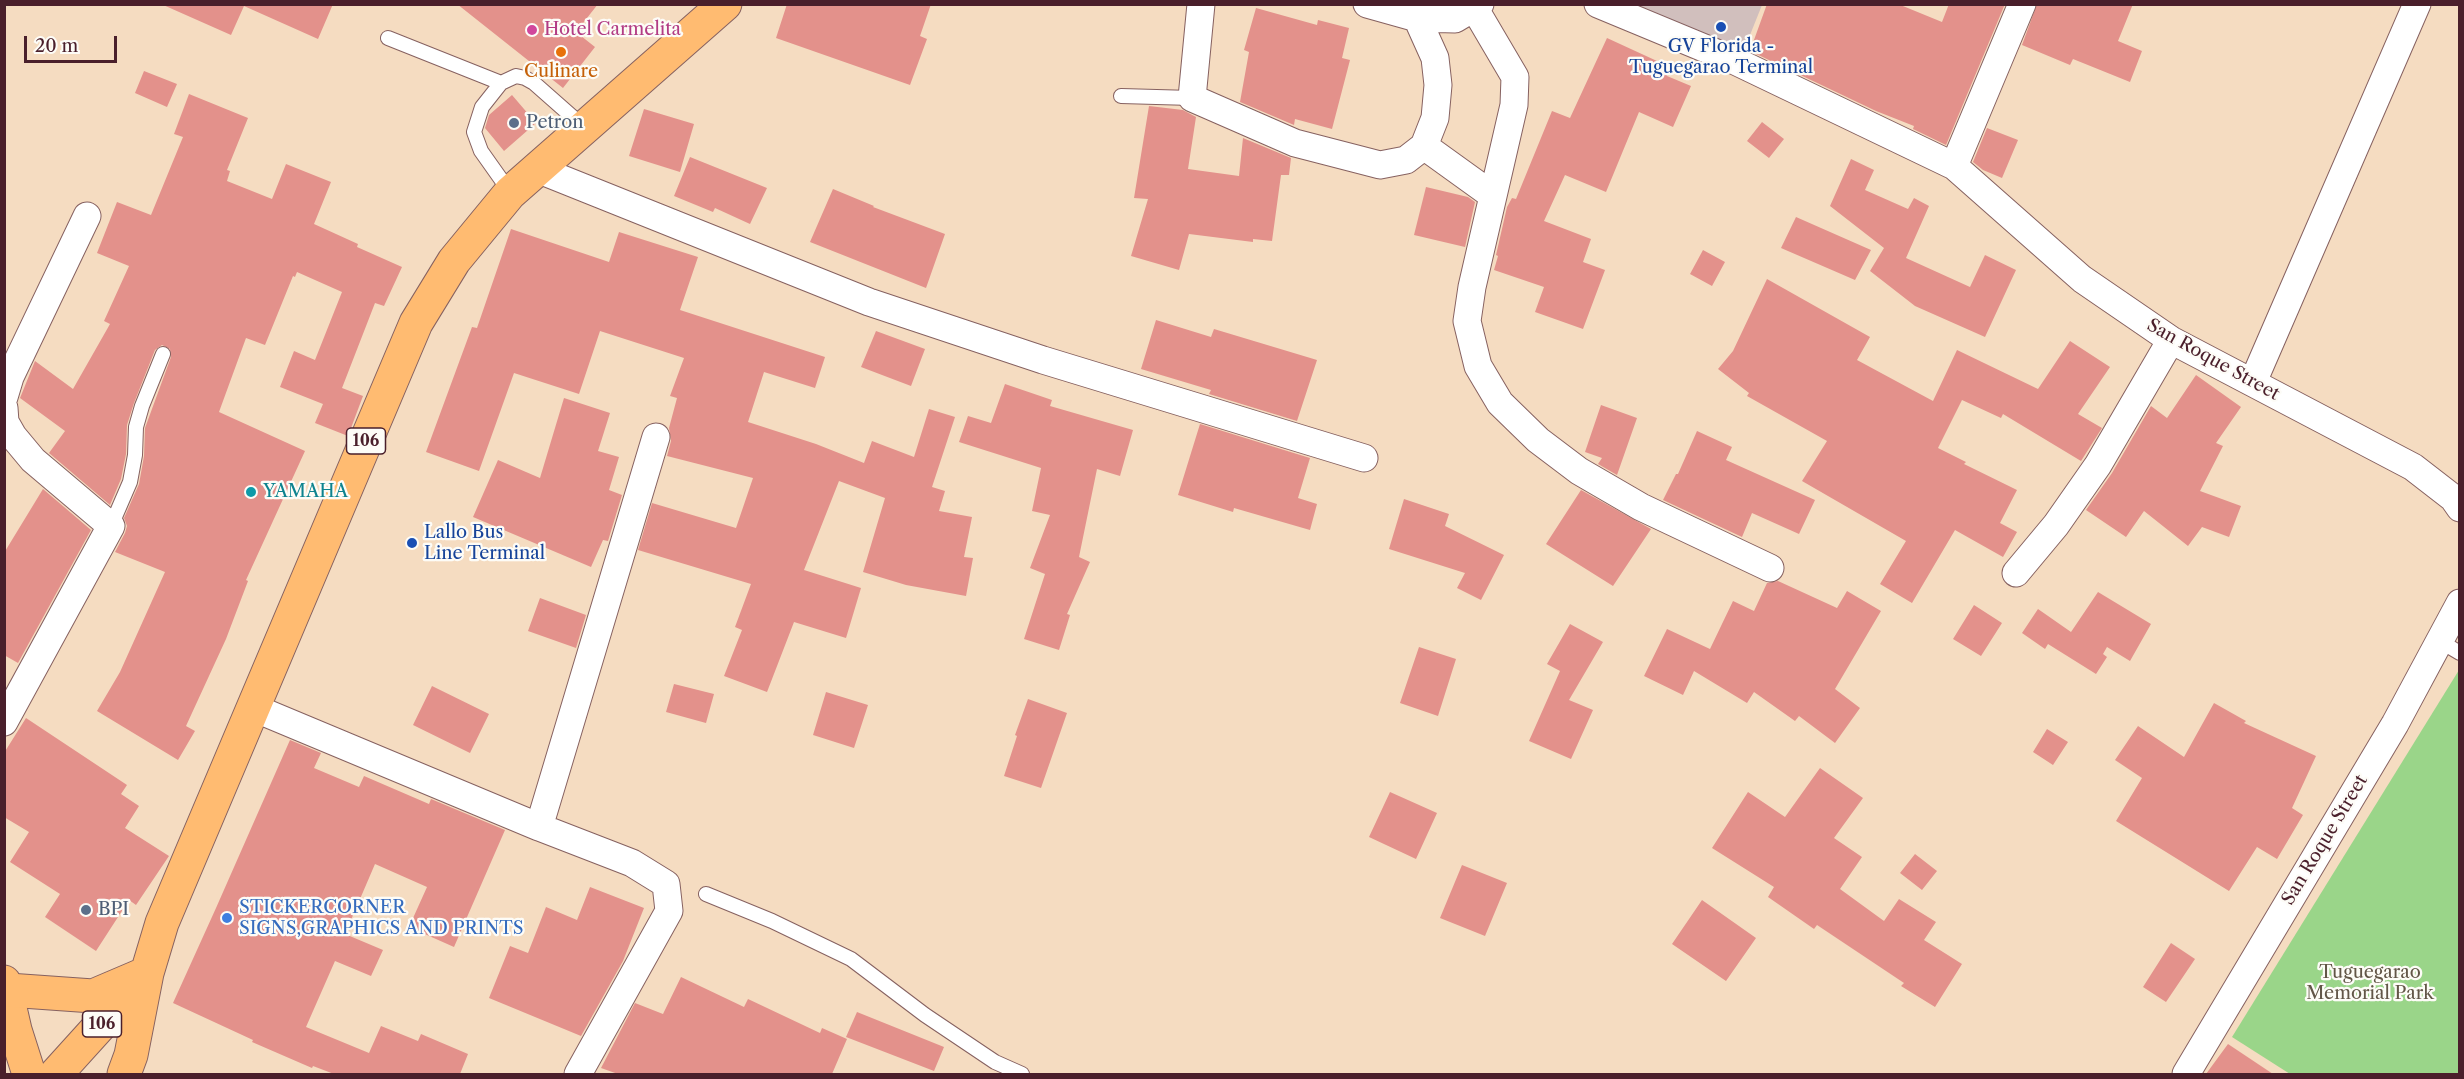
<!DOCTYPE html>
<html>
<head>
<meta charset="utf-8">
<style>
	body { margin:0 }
	#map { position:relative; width:2464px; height:1079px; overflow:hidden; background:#f5dcc1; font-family:"Libre Caslon Text",serif }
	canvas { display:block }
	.frame { position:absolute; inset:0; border:6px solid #4a1f2b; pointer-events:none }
	.scale { position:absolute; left:24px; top:36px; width:93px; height:27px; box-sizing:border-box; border:3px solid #4a1f2b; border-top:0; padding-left:8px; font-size:18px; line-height:21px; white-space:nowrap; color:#4a1f2b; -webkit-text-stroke:4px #fdfcf7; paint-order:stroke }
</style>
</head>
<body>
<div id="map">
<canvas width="2464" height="1079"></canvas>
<div class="frame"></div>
<div class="scale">20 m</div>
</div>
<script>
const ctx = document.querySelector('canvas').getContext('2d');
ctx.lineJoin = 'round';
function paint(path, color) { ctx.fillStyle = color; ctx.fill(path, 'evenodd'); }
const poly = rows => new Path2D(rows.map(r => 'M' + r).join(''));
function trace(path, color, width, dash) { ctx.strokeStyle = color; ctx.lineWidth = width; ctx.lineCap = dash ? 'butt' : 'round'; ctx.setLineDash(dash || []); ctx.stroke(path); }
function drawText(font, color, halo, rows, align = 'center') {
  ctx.font = font + ' "Libre Caslon Text",serif'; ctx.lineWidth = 4.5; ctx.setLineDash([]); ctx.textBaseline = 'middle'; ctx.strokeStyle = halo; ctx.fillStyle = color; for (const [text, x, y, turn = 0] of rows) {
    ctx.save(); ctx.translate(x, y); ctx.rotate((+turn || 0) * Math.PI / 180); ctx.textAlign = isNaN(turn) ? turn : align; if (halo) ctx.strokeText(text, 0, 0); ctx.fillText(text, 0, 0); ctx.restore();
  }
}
paint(poly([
	[1633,5,1762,5,1744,50]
]), '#d1bfbd');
paint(poly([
	[2459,670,2459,1074,2290,1074,2232,1037]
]), '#9ad589');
paint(poly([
	[161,4,333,4,318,39,244,6,231,35],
	[457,4,598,4,576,32,595,47,563,88],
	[787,4,931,4,920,36,927,39,910,85,776,38],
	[1767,4,1898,4,1942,22,1949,4,2005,4,1946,145,1913,129,1914,126,1876,111,1750,51],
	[2037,4,2133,4,2118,41,2142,51,2130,82,2073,59,2070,65,2022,45],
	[1256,8,1317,25,1318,20,1349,28,1342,58,1350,60,1332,129,1295,119,1294,125,1240,102,1249,52,1244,50],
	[1607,38,1670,67,1667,76,1691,86,1673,127,1639,112,1606,192,1565,175,1544,221,1591,239,1583,262,1605,270,1583,329,1535,312,1544,287,1494,270,1498,256,1496,255,1507,207,1512,198,1516,199,1552,111,1570,118],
	[144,71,177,84,167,107,135,93],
	[189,94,248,118,227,170,230,171,227,181,272,199,286,164,331,182,314,224,358,244,357,247,402,267,384,306,375,303,342,388,363,396,348,436,315,423,323,404,280,387,294,351,315,360,342,292,297,272,295,277,293,276,265,345,246,338,219,412,305,451,246,580,248,581,226,639,186,726,195,731,178,760,97,711,120,672,165,572,115,552,125,533,127,526,124,518,139,484,144,456,145,428,171,357,170,349,162,345,155,350,134,403,127,425,126,454,121,479,110,505,49,453,65,431,20,398,35,361,73,389,110,324,104,321,129,266,97,253,117,202,151,215,183,137,174,134],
	[512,95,536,123,504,151,485,128,489,115],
	[1149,106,1183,110,1196,117,1188,169,1239,176,1243,138,1291,158,1289,175,1281,175,1272,241,1253,239,1253,242,1189,234,1179,270,1131,256,1148,199,1134,198],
	[644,109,694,124,680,172,629,156],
	[1762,122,1784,139,1769,158,1747,141],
	[1987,128,2018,140,2002,178,1983,170,1973,162],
	[690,157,767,188,750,224,715,208,713,212,674,196],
	[1851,159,1874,170,1865,190,1908,209,1914,198,1929,206,1906,258,1970,287,1985,255,2016,270,1985,337,1915,306,1870,271,1884,248,1830,206],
	[1426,187,1468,197,1475,202,1465,247,1414,235],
	[833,189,874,206,873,207,945,234,926,288,810,242],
	[1796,217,1871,250,1855,280,1781,248],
	[511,229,609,262,619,232,698,257,680,310,825,357,815,388,764,372,748,422,816,444,864,463,872,441,914,457,929,409,955,417,932,487,945,491,939,511,972,517,964,557,973,558,966,596,906,585,863,572,885,498,839,481,804,570,861,588,846,638,794,622,767,692,724,676,742,630,735,627,751,584,638,550,652,503,736,528,753,478,667,456,671,441,669,428,677,398,670,396,684,358,600,331,579,394,514,373,479,471,426,452,472,327,477,328],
	[1703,250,1725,262,1712,286,1690,274],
	[1767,279,1870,337,1857,360,1933,401,1957,350,2038,389,2070,341,2110,367,2078,414,2102,428,2081,461,2003,414,2001,418,1962,400,1938,448,1966,462,1964,464,2017,490,2000,523,2017,532,2003,557,1955,530,1912,603,1880,584,1906,541,1802,481,1827,441,1747,396,1749,393,1718,369,1733,351],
	[1156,320,1211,337,1214,329,1317,360,1297,421,1209,394,1211,390,1141,369],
	[876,331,925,349,911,386,861,367],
	[2196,375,2241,407,2216,443,2223,446,2200,491,2241,506,2229,537,2202,527,2188,546,2144,511,2126,537,2086,510,2112,473,2151,406,2167,418],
	[1005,384,1052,400,1050,406,1133,430,1120,476,1097,469,1079,557,1090,562,1067,614,1070,615,1059,650,1024,639,1045,574,1030,568,1050,515,1032,511,1041,468,959,442,968,416,991,423],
	[564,398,610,413,598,451,619,457,609,490,622,495,608,541,603,540,591,567,473,517,498,460,540,478],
	[1601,405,1637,418,1617,475,1598,464,1602,458,1585,452],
	[1200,424,1310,458,1298,498,1317,504,1310,530,1234,508,1233,512,1178,495],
	[1697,431,1732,447,1726,460,1815,500,1799,534,1752,513,1742,537,1663,500,1676,474,1678,474],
	[43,489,91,530,18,663,4,655,4,553],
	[1581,490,1651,529,1613,586,1546,544],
	[1404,499,1449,514,1445,526,1504,555,1481,600,1457,588,1465,573,1389,549],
	[1778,581,1837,608,1847,591,1881,611,1835,689,1860,708,1835,743,1799,716,1795,721,1754,692,1747,703,1694,671,1683,695,1644,676,1667,629,1710,649,1733,601,1754,611,1767,583],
	[2098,592,2151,624,2130,661,2107,647,2103,654,2107,657,2096,674,2048,644,2045,649,2022,633,2038,609,2071,632],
	[540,598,586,615,576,648,528,631],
	[1974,605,2002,623,1981,656,1953,639],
	[1570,624,1603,642,1569,700,1593,710,1571,759,1529,741,1560,671,1547,664],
	[1419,647,1456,659,1438,716,1400,703],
	[674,684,714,694,706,723,666,712],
	[432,686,489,714,470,753,413,725],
	[826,692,868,705,854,748,813,735],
	[1028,699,1067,713,1041,788,1004,776,1017,736,1015,735],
	[2214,703,2246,721,2244,723,2316,756,2292,808,2303,815,2277,859,2257,847,2229,891,2116,821,2142,778,2115,760,2138,726,2184,757],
	[26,718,127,785,121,794,139,806,125,828,169,856,136,905,129,900,96,951,45,917,60,894,10,862,29,832,4,817,4,753],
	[2047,729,2068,742,2053,765,2033,752],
	[290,740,321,753,314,768,359,787,364,776,429,804,431,799,505,830,454,947,409,927,427,887,375,864,345,934,383,950,371,976,335,961,306,1027,369,1053,381,1026,418,1041,421,1034,468,1054,460,1074,334,1074,313,1066,312,1068,252,1042,253,1040,173,1003,216,908],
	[1820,768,1863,798,1834,838,1862,857,1840,889,1884,921,1899,899,1936,922,1924,940,1962,964,1935,1007,1901,986,1904,983,1817,925,1814,929,1768,897,1774,887,1712,848,1748,792,1785,817],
	[1390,792,1437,813,1416,859,1369,837],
	[1915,854,1937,871,1922,890,1900,873],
	[1462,865,1507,883,1485,936,1440,918],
	[590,887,644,908,623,961,581,1036,489,998,510,946,528,953,546,907,577,920],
	[1702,900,1756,938,1726,981,1672,944],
	[2171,943,2195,959,2166,1002,2143,987],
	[681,977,744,1007,748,999,820,1033,822,1028,847,1039,832,1074,618,1074,601,1068,635,1003,663,1014],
	[857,1012,944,1047,934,1071,846,1037],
	[2228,1044,2273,1074,2206,1074]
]), '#e3918b');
const service = poly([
	[388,38,501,83],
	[1121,96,1192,98],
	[510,192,481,151,474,132,482,107,501,83,516,76,525,78,534,83,585,128],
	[111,526,130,482,135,455,136,427,142,406,163,354],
	[2438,640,2460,653],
	[706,894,772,921,851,959,925,1015,995,1062,1022,1074]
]);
const minor = poly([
	[1201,4,1192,98,1295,143,1380,165,1406,160,1424,146,1435,118,1438,85,1435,58,1417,18],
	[1367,4,1417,18,1455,19,1480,4],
	[1598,4,1733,60,1954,166,2082,279,2171,340,2413,467,2453,498,2460,508],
	[1475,9,1515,77,1514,105,1472,287,1467,321,1478,366,1500,403,1538,440,1579,471,1641,507,1770,568],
	[1424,146,1492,195],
	[1954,166,2022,4],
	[537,169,869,302,1043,360,1364,458],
	[2253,382,2417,4],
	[4,397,10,377,87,216],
	[4,408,5,422,13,436,33,460,111,526,4,722],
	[2016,573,2056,525,2098,465,2171,340],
	[254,708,539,827,632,863,666,884,669,911,578,1074],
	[539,827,656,437],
	[2186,1074,2395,724,2460,603]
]);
const primary = poly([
	[4,982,15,1030,29,1074]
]);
const trunk = poly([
	[8,990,93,996,147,973],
	[56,1074,142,979],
	[124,1074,131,1055,147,973,162,923,416,323,454,261,510,193,725,4]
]);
trace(service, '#866160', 16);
trace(minor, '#866160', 29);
trace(primary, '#866160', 35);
trace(trunk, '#866160', 35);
trace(service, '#fff', 14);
trace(minor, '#fff', 27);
trace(primary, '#ffbb71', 33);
trace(trunk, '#ffbb71', 33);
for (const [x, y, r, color] of [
	[1721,27,6,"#1a4fb4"],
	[532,30,6,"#d1479c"],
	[561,52,6,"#e8710a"],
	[514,123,6,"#5c6f8a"],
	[251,492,6,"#0f9aa8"],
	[412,543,6,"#1a4fb4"],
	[86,910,6,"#5c6f8a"],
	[227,918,6,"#3f7fe0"]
]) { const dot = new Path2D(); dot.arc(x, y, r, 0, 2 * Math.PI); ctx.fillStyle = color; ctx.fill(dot); trace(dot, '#fdfcf7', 2); }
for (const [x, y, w] of [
	[366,441,39],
	[102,1024,39]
]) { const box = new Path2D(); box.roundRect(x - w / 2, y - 13, w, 26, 4.5); ctx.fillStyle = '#fdfcf7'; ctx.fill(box); trace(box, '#4a1f2b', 1.5); }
drawText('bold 16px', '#4a1f2b', null, [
	["106",366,441],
	["106",102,1024]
]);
drawText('18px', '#b23c85', '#fdfcf7', [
	["Hotel Carmelita",544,30]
], 'left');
drawText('18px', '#164399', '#fdfcf7', [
	["GV Florida -",1721,47],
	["Tuguegarao Terminal",1721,68],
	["Lallo Bus",424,533,"left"],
	["Line Terminal",424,554,"left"]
]);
drawText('18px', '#c56008', '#fdfcf7', [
	["Culinare",561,72]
]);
drawText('18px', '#4e5e75', '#fdfcf7', [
	["Petron",526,123],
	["BPI",98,910]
], 'left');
drawText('18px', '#4a1f2b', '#fdfcf7', [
	["San Roque Street",2213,360,29],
	["San Roque Street",2325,840,-59]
]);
drawText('18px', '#0d838f', '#fdfcf7', [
	["YAMAHA",263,492]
], 'left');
drawText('18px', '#366cbe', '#fdfcf7', [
	["STICKERCORNER",239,908],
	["SIGNS,GRAPHICS AND PRINTS",239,929]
], 'left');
drawText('18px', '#625647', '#fdfcf7', [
	["Tuguegarao",2370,973],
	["Memorial Park",2370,994]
]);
</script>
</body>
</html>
